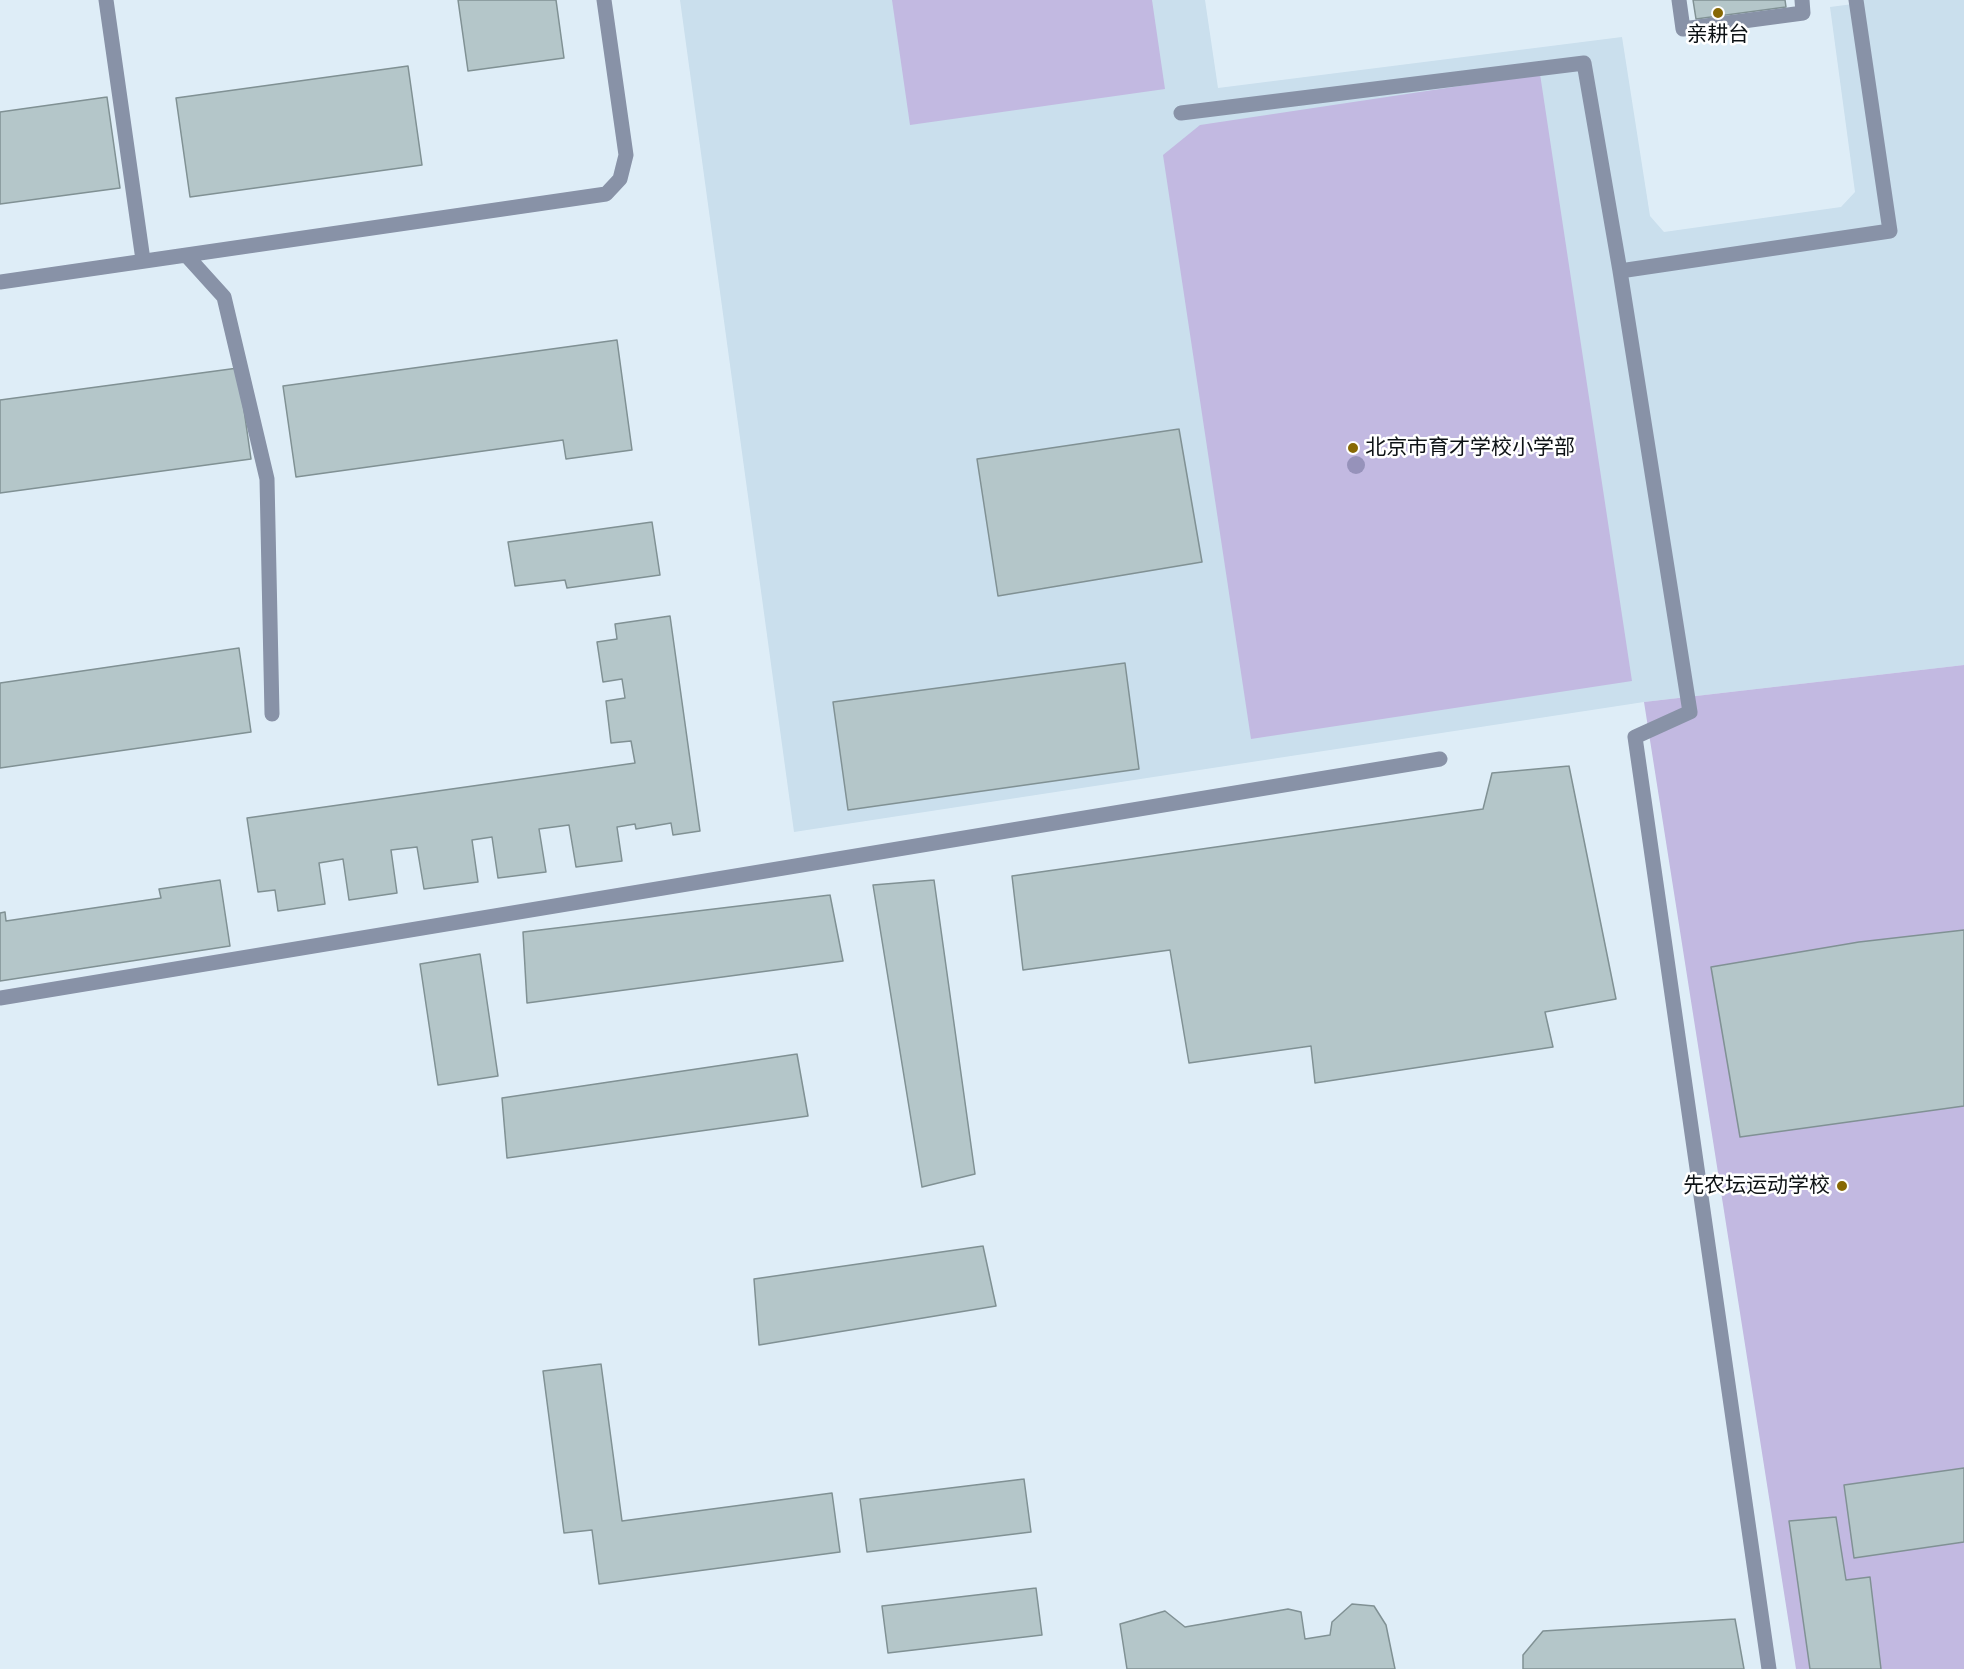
<!DOCTYPE html>
<html>
<head>
<meta charset="utf-8">
<style>
	body { margin:0 }
	canvas { display:block; background:#deedf7 }
</style>
</head>
<body>
<canvas width="1964" height="1669"></canvas>
<script>
const ctx = document.querySelector('canvas').getContext('2d');
ctx.lineJoin = 'round';
function paint(path, color) { ctx.fillStyle = color; ctx.fill(path, 'evenodd'); }
const poly = rows => new Path2D(rows.map(r => 'M' + r).join(''));
function trace(path, color, width, dash) { ctx.strokeStyle = color; ctx.lineWidth = width; ctx.lineCap = dash ? 'butt' : 'round'; ctx.setLineDash(dash || []); ctx.stroke(path); }
function drawText(font, color, halo, rows, align = 'center') {
  ctx.font = font + ' Manrope,"Noto Sans SC",sans-serif'; ctx.lineWidth = 5; ctx.setLineDash([]); ctx.textBaseline = 'middle'; ctx.strokeStyle = halo; ctx.fillStyle = color; for (const [text, x, y, turn = 0] of rows) {
    ctx.save(); ctx.translate(x, y); ctx.rotate((+turn || 0) * Math.PI / 180); ctx.textAlign = isNaN(turn) ? turn : align; if (halo) ctx.strokeText(text, 0, 0); ctx.fillText(text, 0, 0); ctx.restore();
  }
}
paint(poly([
	[680,0,1205,0,1218,88,1622,37,1650,216,1664,232,1841,207,1855,192,1830,7,1853,4,1853,0,1964,0,1964,665,1644,702,794,832]
]), '#cadfed');
paint(poly([
	[892,0,1152,0,1165,89,910,125],
	[1540,74,1632,681,1251,739,1163,155,1200,125],
	[1964,665,1964,1669,1796,1669,1644,702]
]), '#c2b9e1');
const building = poly([
	[458,0,556,0,564,58,468,71,458,0],
	[1693,0,1785,0,1786,7,1696,19,1693,0],
	[408,66,422,165,190,197,176,98,408,66],
	[107,97,120,188,0,204,0,112,107,97],
	[617,340,632,450,566,459,563,440,296,477,283,386,617,340],
	[238,368,251,459,0,493,0,400,238,368],
	[1179,429,1202,562,998,596,977,459,1179,429],
	[652,522,660,575,567,588,565,580,515,586,508,542,652,522],
	[670,616,700,831,673,835,671,823,636,829,635,824,617,827,622,861,576,867,569,825,539,829,546,872,498,878,492,837,472,840,478,882,424,889,417,847,391,850,397,893,349,900,343,859,319,863,325,904,278,911,275,890,258,892,247,818,635,763,631,741,611,743,606,701,625,698,622,679,603,682,597,642,617,639,615,624,670,616],
	[239,648,251,732,0,768,0,683,239,648],
	[1125,663,1139,769,848,810,833,702,1125,663],
	[1569,766,1616,999,1545,1012,1553,1047,1315,1083,1311,1046,1189,1063,1170,950,1023,970,1012,876,1483,809,1492,773,1569,766],
	[220,880,230,946,0,981,0,913,5,912,6,921,161,898,159,889,220,880],
	[934,880,975,1174,922,1187,873,885,934,880],
	[830,895,843,961,527,1003,523,932,830,895],
	[1964,930,1964,1106,1740,1137,1711,967,1859,942,1964,930],
	[480,954,498,1076,438,1085,420,964,480,954],
	[797,1054,808,1116,507,1158,502,1098,797,1054],
	[983,1246,996,1306,759,1345,754,1279,983,1246],
	[601,1364,622,1521,832,1493,840,1552,599,1584,592,1530,564,1533,543,1371,601,1364],
	[1964,1468,1964,1542,1854,1558,1844,1485,1964,1468],
	[1024,1479,1031,1532,867,1552,860,1499,1024,1479],
	[1836,1517,1846,1580,1870,1577,1881,1669,1810,1669,1789,1521,1836,1517],
	[1036,1588,1042,1635,888,1653,882,1606,1036,1588],
	[1352,1604,1374,1606,1386,1625,1395,1669,1127,1669,1120,1624,1165,1611,1185,1627,1288,1609,1301,1612,1305,1639,1330,1635,1332,1622,1352,1604],
	[1735,1619,1744,1669,1523,1669,1523,1655,1543,1631,1735,1619]
]);
paint(building, '#b4c6c9');
trace(building, '#809194', 1.5);
trace(poly([
	[106,0,143,260],
	[186,255,224,297,267,479,272,714],
	[0,282,606,194,620,179,626,155,604,0]
]), '#8892a7', 15);
trace(poly([
	[1679,0,1683,29,1803,13,1802,0],
	[1181,113,1584,63,1620,271],
	[0,998,1440,759],
	[1769,1669,1635,737,1690,712,1620,271,1890,231,1856,0]
]), '#8892a7', 15);
ctx.fillStyle = '#9692ba';
for (const [x, y] of [
	[1356,465]
]) { ctx.beginPath(); ctx.arc(x, y, 9, 0, 2 * Math.PI); ctx.fill(); }
for (const [x, y, r, color] of [
	[1718,13,6,"#876804"],
	[1353,448,6,"#876804"],
	[1842,1186,6,"#876804"]
]) { const dot = new Path2D(); dot.arc(x, y, r, 0, 2 * Math.PI); ctx.fillStyle = color; ctx.fill(dot); trace(dot, '#fff', 2); }
drawText('21px', '#0d1215', '#fff', [
	["亲耕台",1718,35],
	["北京市育才学校小学部",1365,448,"left"],
	["先农坛运动学校",1830,1186,"right"]
]);
</script>
</body>
</html>
